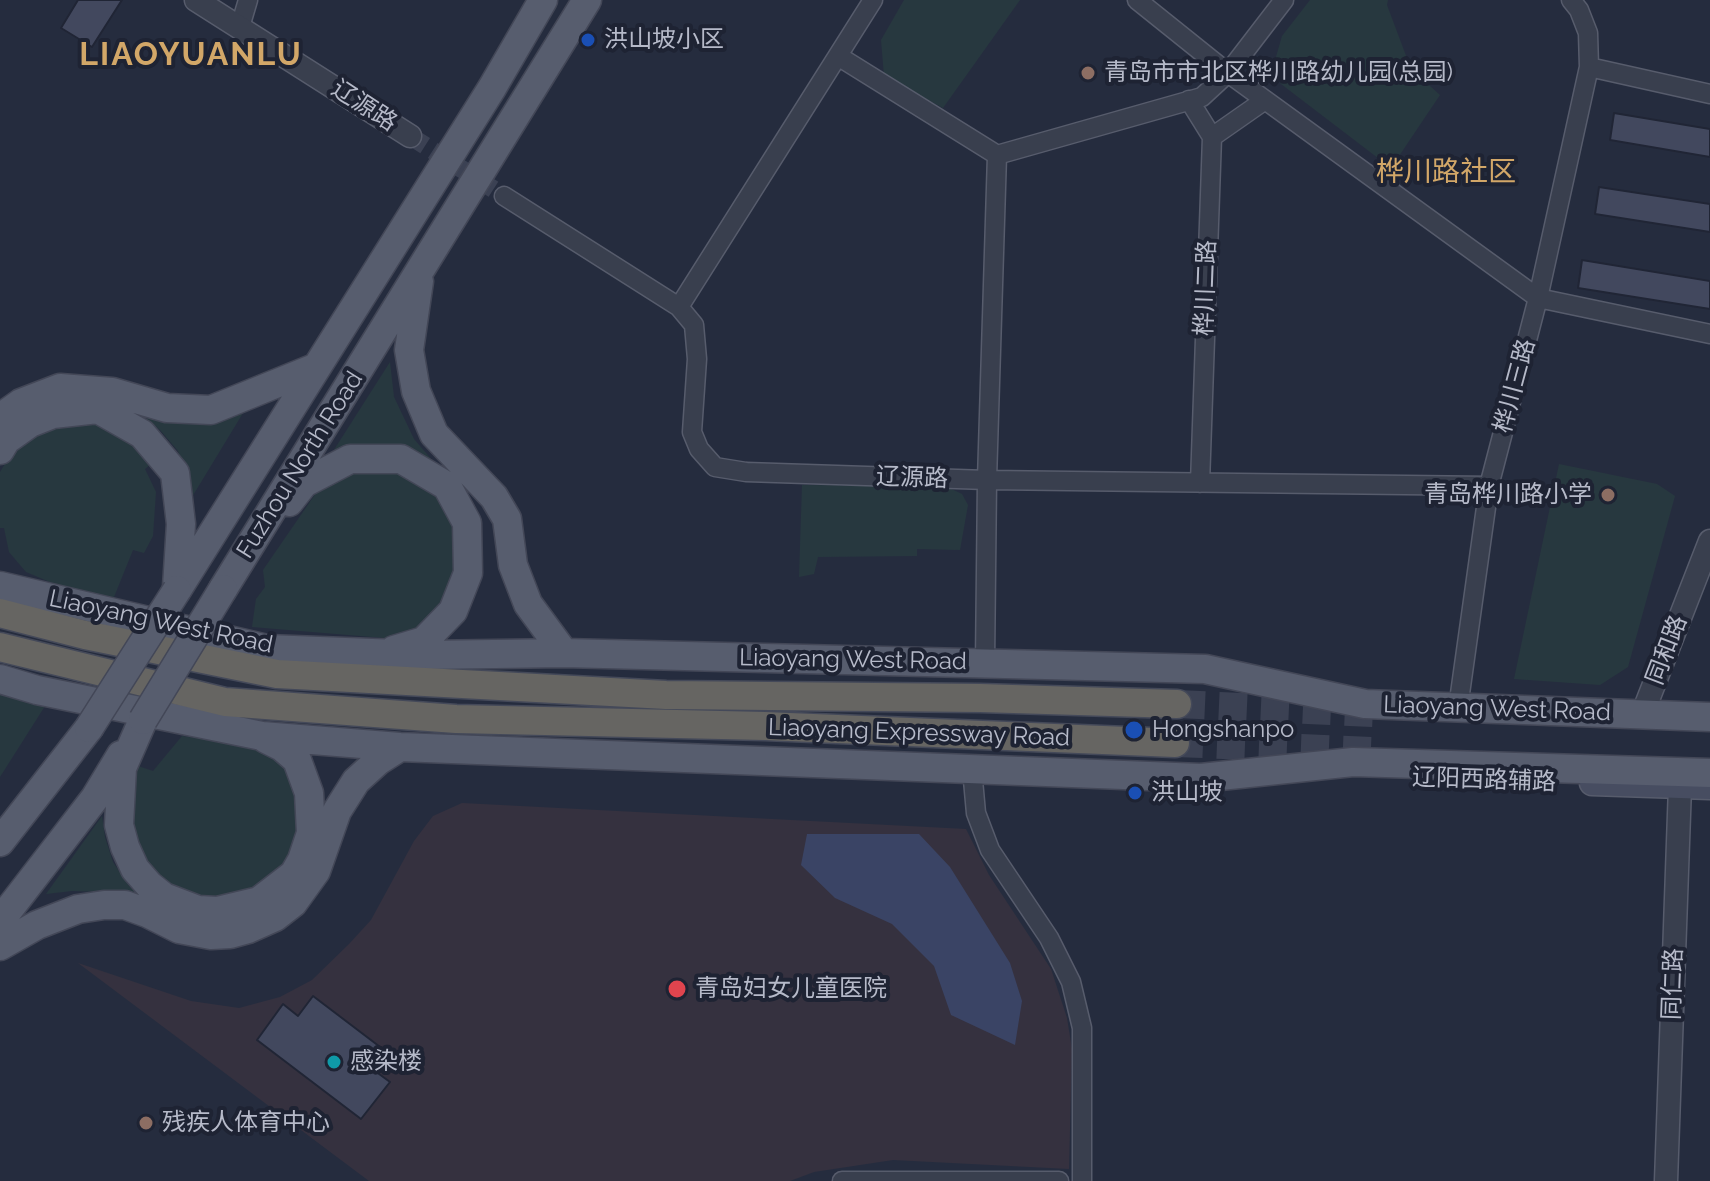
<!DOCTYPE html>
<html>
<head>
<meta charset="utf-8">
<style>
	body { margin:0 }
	canvas { display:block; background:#252c3e }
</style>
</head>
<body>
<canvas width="1710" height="1181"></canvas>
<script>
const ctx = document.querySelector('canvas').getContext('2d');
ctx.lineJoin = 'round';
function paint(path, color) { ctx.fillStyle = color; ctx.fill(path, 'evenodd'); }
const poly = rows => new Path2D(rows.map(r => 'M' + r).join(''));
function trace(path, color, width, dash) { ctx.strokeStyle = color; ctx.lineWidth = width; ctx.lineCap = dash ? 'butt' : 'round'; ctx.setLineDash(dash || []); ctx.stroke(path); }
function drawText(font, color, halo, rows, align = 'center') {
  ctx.font = font + ' Raleway,"Noto Sans SC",sans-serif'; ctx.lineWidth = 8; ctx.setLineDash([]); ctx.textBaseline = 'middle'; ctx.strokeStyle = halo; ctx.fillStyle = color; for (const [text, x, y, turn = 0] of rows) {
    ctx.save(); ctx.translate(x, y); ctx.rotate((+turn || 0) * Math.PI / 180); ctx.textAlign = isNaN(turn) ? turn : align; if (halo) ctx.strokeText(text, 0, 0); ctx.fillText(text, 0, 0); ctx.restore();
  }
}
paint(poly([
	[462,803,966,829,989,875,1051,969,1067,1018,1072,1049,1069,1169,893,1160,814,1172,790,1181,369,1181,78,963,191,1001,239,1008,280,997,312,980,349,944,371,920,414,841,433,816]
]), '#35313f');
paint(poly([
	[904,0,1020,0,943,108,884,76,881,40],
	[1310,0,1388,0,1387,5,1411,69,1440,95,1391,168,1281,84,1272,71,1282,36],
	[390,362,394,397,414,439,439,468,332,453],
	[136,410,212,422,243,413,192,497,178,451,160,430],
	[58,422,90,422,115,432,135,445,151,464,145,469,156,492,153,536,144,553,133,550,112,602,57,585,26,572,9,552,4,528,0,528,0,472,18,443],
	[1559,464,1657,484,1675,496,1628,667,1600,685,1514,679],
	[397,471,438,498,455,525,458,569,446,606,423,632,396,639,252,627,256,599,265,587,263,570,316,493,353,472],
	[802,485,945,486,962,494,968,505,960,550,917,549,917,556,818,557,814,574,799,577],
	[0,691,45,706,0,777],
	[182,736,266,747,281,756,303,799,295,855,260,894,196,903,136,860,126,803,138,766,153,771],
	[102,816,105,837,113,862,129,886,147,904,102,892,72,891,46,894]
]), '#27383f');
paint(poly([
	[807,834,919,834,950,867,1010,963,1022,1001,1015,1045,951,1015,934,966,892,924,835,898,801,865]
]), '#3a4465');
const building = poly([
	[78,0,122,0,92,47,61,28,78,0],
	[1614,113,1710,129,1710,157,1610,140,1614,113],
	[1599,187,1710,204,1710,232,1595,214,1599,187],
	[1582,260,1710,281,1710,309,1578,288,1582,260],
	[313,996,388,1053,375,1071,390,1082,361,1119,257,1040,283,1004,298,1016,313,996]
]);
paint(building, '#42485e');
trace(building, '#202535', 2);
trace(poly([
	[410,136,504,196]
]), '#3b4153', 18, [18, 9]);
trace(poly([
	[1177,704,1374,713],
	[1175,743,1374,751]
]), '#3b4153', 28, [28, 14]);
const minor = poly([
	[1137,0,1228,73,1538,298,1710,334],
	[240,27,248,0],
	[838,56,997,155,1202,97,1228,73,1284,0],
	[1589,67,1710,94],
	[1189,100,1212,137,1200,483],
	[1212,137,1265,100],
	[504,196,679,307,694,325,697,359,692,432,699,449,715,467,746,472,987,480,1489,486],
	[679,307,873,0],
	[985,663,987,480,997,155],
	[1458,708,1489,486,1538,298,1589,67,1588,33,1579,10,1571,0],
	[977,768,973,780,976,813,990,850,1049,938,1071,982,1082,1028,1082,1181],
	[842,1181,1059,1181]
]);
const tertiary = poly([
	[196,0,410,136],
	[1642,715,1710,541],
	[1666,1181,1680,786]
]);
const secondary = poly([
	[1592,783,1710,787]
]);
const primary = poly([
	[419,281,409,350,416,391,434,434,494,497,507,519,513,565,528,604,564,653],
	[0,418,21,403,60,388,112,392,167,408,211,410,317,367],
	[0,450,6,440,30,423,53,414,98,409,142,434,175,473,181,524,177,587],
	[289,502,304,483,350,459,401,459,447,486,467,523,468,573,453,611,424,641,394,650],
	[0,586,267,649,424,655,564,653,1205,669,1365,704,1710,717],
	[223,589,587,0],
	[177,590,492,88,543,0],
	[0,679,37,690,262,736,400,747,1201,778,1353,762,1710,773],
	[143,720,122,768,119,825,125,847,135,869,149,885,164,897,198,910,217,911,259,901,294,874,302,860,311,833,309,793,297,760,282,747,266,739],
	[0,842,89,728],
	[0,921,95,798,121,755],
	[0,946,37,925,78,909,104,905,125,905,147,913,179,929,211,935,230,934,248,929,275,917,293,903,316,871,337,811,356,781,378,761,400,747]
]);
const trunk = poly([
	[0,613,85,635,277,674,666,695,980,698,1177,704],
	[0,647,225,702,456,719,765,726,1175,743]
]);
trace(minor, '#575c6c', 21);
trace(tertiary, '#575c6c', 25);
trace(secondary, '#575c6c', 27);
trace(primary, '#434757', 31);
trace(trunk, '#444959', 31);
trace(minor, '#393f4e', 18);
trace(tertiary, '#393f4e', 22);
trace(secondary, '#474d61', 24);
trace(primary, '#575d6e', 28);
trace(trunk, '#666562', 28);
const primaryBridge = poly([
	[143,720,223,589],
	[89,728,177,590]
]);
trace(primaryBridge, '#434757', 31, []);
trace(primaryBridge, '#575d6e', 28);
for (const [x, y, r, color] of [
	[588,40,8,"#1a4fb4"],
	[1088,73,8,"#8d6e63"],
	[1608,495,8,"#8d6e63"],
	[1134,730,10,"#1a4fb4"],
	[1135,793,8,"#1a4fb4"],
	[677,989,10,"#e0444e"],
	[334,1062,8,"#0f9aa8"],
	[146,1123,8,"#8d6e63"]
]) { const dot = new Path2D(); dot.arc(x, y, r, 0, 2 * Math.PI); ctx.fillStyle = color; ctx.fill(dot); trace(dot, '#1e2333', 3); }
drawText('24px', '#b6bac9', '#1e2333', [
	["洪山坡小区",604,40],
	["青岛市市北区桦川路幼儿园(总园)",1104,73],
	["青岛桦川路小学",1592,495,"right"],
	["Hongshanpo",1152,730],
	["洪山坡",1151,793],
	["青岛妇女儿童医院",695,989],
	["感染楼",350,1062],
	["残疾人体育中心",162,1123]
], 'left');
drawText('24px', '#b6bac9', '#1e2333', [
	["辽源路",364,106,33],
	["桦川二路",1206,288,-88],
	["桦川三路",1515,386,-75],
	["Fuzhou North Road",300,465,-58],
	["辽源路",912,478,2],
	["Liaoyang West Road",161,622,12],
	["同和路",1667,650,-69],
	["Liaoyang West Road",853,660,1],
	["Liaoyang West Road",1497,709,2],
	["Liaoyang Expressway Road",919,733,2],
	["辽阳西路辅路",1484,780,2],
	["同仁路",1673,984,-88]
]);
drawText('28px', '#d2a768', '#1e2333', [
	["桦川路社区",1446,173]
]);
ctx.letterSpacing = '2px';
drawText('bold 32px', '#d2a768', '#1e2333', [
	["LIAOYUANLU",191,55]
]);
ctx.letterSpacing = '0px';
</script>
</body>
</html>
